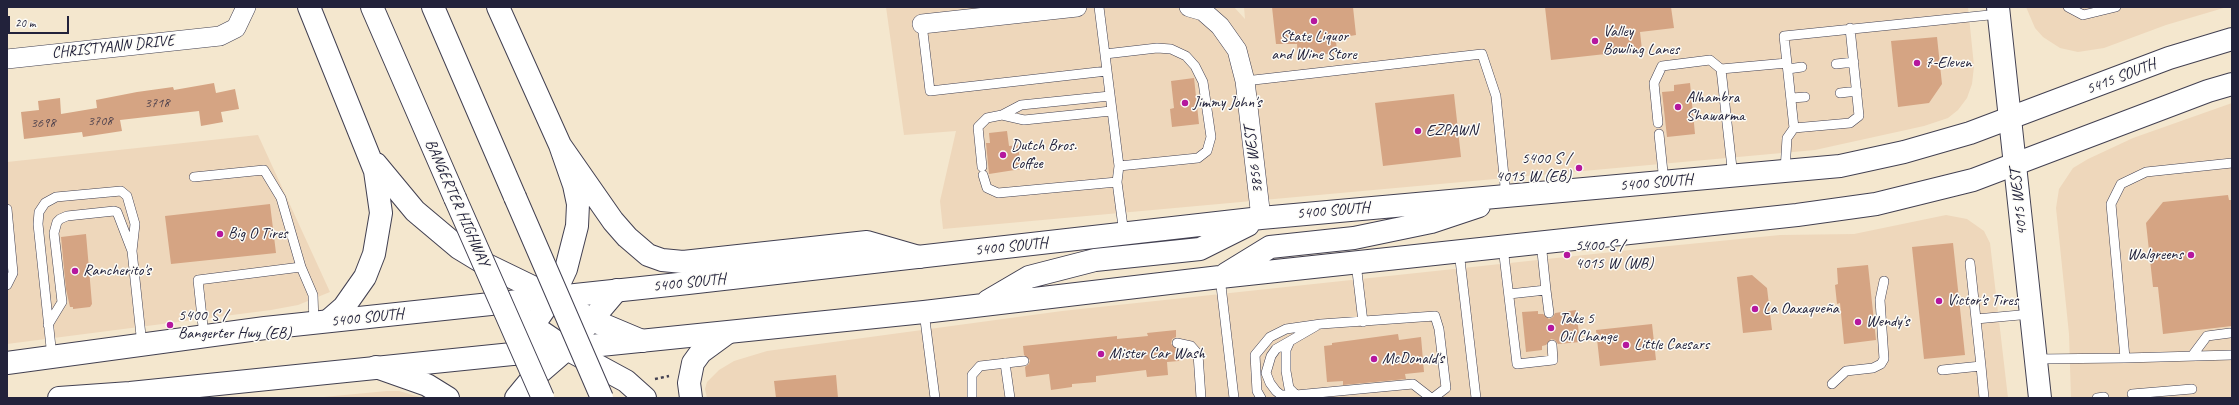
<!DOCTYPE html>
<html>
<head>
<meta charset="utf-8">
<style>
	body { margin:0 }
	#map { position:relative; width:2239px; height:405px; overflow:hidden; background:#f4e7ce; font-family:Caveat,sans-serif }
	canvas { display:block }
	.frame { position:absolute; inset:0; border:8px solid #22223b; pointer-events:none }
	.scale { position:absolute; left:8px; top:16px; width:61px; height:18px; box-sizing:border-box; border:2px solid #22223b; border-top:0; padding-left:5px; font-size:12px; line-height:14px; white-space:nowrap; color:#22223b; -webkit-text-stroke:3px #fdfcf7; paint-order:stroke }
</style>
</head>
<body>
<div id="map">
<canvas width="2239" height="405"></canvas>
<div class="frame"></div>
<div class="scale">20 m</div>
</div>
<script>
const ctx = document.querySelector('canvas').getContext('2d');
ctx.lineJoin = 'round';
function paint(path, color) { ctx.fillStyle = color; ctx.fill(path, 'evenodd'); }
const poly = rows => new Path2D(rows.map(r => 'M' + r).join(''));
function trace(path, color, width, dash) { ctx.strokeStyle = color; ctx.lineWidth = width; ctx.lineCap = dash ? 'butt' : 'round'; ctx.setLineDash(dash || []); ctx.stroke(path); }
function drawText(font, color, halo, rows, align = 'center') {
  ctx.font = font + ' Caveat,sans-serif'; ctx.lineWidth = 3; ctx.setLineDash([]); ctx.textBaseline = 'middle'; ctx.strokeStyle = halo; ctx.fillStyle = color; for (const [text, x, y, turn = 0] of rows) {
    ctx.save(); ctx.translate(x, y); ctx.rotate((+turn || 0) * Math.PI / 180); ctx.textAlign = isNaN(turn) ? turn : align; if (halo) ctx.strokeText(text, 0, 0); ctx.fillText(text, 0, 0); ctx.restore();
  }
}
paint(poly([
	[886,7,1234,7,1245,19,1244,7,1968,7,1974,66,1972,84,1967,98,1958,110,1948,118,1924,126,1815,150,943,229,940,201,956,131,904,135],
	[2026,7,2227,7,2166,25,2104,48,2078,52,2060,48,2043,37,2035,28],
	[2232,103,2232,398,2071,398,2069,334,2056,208,2059,189,2073,168,2088,159,2133,138],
	[258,135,330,292,298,305,271,310,7,344,7,162],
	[1946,215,1967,219,1984,231,1990,243,2008,398,707,398,705,389,707,382,719,370,734,361,767,351,1062,311,1659,247,1780,235,1854,234],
	[387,391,399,391,423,398,313,398]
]), '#eed7bb');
paint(poly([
	[1272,7,1353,7,1356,35,1350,36,1350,38,1336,40,1337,53,1298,57,1297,44,1276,44],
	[1545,7,1671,7,1674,28,1640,32,1642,50,1551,60],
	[1937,37,1942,84,1929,103,1898,107,1891,41],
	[1194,78,1199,124,1172,127,1170,109,1174,108,1171,81],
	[214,83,216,93,235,89,239,109,221,112,223,122,201,126,199,111,120,120,122,131,83,137,82,132,24,139,21,112,39,110,38,101,60,98,61,114,97,108,96,100,137,92,173,87,174,90],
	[1690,83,1695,134,1667,137,1662,92,1674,91,1674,85],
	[1454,94,1461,157,1383,166,1375,103],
	[1007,131,1009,146,1018,145,1021,169,989,174,986,143,990,143,989,133],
	[2228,195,2229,200,2232,200,2232,326,2163,334,2158,287,2153,287,2146,223,2163,202],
	[270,204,276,253,171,264,165,216],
	[86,234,92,304,90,307,73,309,73,307,70,307,66,289,61,237],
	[1953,243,1965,355,1924,359,1912,247],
	[1868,265,1876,340,1844,344,1840,303,1837,304,1835,285,1838,284,1837,268],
	[1752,275,1767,288,1772,330,1743,333,1737,277],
	[1576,310,1580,342,1558,344,1555,340,1551,339,1546,345,1542,346,1542,350,1526,352,1522,312,1538,311,1538,314,1543,314,1549,319,1553,317,1555,313],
	[1652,324,1656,360,1600,366,1596,330],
	[1176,330,1176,337,1172,339,1171,344,1178,349,1179,361,1167,362,1168,375,1147,377,1146,370,1096,376,1096,382,1072,384,1072,387,1051,390,1049,374,1026,377,1025,367,1029,364,1030,360,1024,355,1023,346,1117,336,1117,339,1148,336,1147,333],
	[1398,334,1399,340,1421,337,1424,372,1405,374,1406,379,1343,385,1343,381,1327,382,1324,346,1332,345,1332,343],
	[836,375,838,398,776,398,774,381]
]), '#d5a483');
const lane = poly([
	[1099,7,1119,166,1117,182,1124,234],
	[2068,7,2083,15,2116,7],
	[922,24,930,91,1107,71],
	[1105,54,1157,48,1171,49,1186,56,1195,66,1203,82,1211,137,1207,151,1198,158,1119,166],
	[1836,64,1854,62],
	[1721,69,1787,63],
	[1788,69,1802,67],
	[1245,81,1482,54,1496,96,1506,196],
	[1840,93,1857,91],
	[1792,98,1805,97],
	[1002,115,1024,120,1111,111],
	[1658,123,1654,83,1662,66,1710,60,1721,69,1733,177],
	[1794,128,1850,123,1859,116,1850,28],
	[1659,134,1664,182],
	[2232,163,2146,172,2121,184,2111,204,2125,358,2232,355],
	[982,167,978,127,987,118,1002,115,1021,105,1110,96],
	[1785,171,1787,138,1794,128,1784,36,1999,14],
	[983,175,987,188,998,193,1117,182],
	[194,177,264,170,281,198,301,267],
	[7,209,13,273,7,285],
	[1503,247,1517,364,1553,360,1552,345],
	[1459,251,1476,398],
	[1356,263,1363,322],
	[1220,277,1234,398],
	[1546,290,1549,313],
	[1509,294,1546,290,1541,242],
	[924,312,935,398],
	[1976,319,2031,314],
	[48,325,62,302,54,233,57,222,60,219,67,216,114,211,117,212,132,251],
	[1316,326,1290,341,1286,350,1286,371,1289,388,1296,395,1413,384,1431,398],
	[204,336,198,280,301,267,313,295,314,323],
	[1290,341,1276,349,1271,356,1266,373,1270,383,1276,391,1281,395,1296,395],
	[1177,343,1191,346,1198,354,1201,398],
	[2192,356,2207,336,2230,333],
	[52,357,38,224,39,212,45,203,56,197,121,191,127,196,135,224,132,251,142,345],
	[2036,359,2125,358],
	[1005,363,1010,398],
	[1981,366,1984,398],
	[1942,370,1981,366,1970,263],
	[1832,384,1846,371,1873,368,1881,364,1884,359,1880,300,1884,281],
	[2132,394,2192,389],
	[972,398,972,375,980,366,1024,361],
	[1261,398,1257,391,1255,355,1270,337,1286,329,1321,324,1435,316,1439,329,1446,388,1433,398],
	[2097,398,2104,397]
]);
const street = poly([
	[1189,7,1203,11,1220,26,1237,50,1245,81,1261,218],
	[922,24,1077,7],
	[7,59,220,36,236,28,246,7]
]);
const secondary = poly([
	[1998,7,2040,398]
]);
const primary = poly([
	[1226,274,1270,247,1354,238,1431,222,1479,206],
	[988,301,1029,277,1095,260,1200,249,1248,225],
	[7,363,265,328,688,283,1261,218,1840,166,1904,152,1970,133,2169,58,2232,39],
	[59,398,130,393,924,312,1220,277,1797,215,1876,204,1973,180,2208,91,2232,84]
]);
const highway = poly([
	[309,7,375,171,381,213,374,254,365,277,344,307,328,321],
	[372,7,455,198],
	[433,7,515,197],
	[498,7,560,145,574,185,578,204,577,226,566,269,553,297,513,354],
	[560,145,613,221,627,237,648,255,662,260,683,262,867,242,919,257],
	[376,164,415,211,459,248,487,265,553,297,592,320,642,341],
	[499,303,567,349,626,381,645,398],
	[376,367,427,385,448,398],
	[516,398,530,381,567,349,617,290],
	[691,398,689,383,693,363,701,352,727,333]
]);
trace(lane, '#424051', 10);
trace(street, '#424051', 20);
trace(secondary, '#424051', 24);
trace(primary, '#424051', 24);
trace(highway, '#424051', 24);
trace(poly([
	[655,379,669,376]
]), '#424051', 2.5, [3, 3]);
trace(lane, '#fff', 9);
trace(street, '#fff', 19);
trace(secondary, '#fff', 22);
trace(primary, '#fff', 22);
trace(highway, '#fff', 22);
const highwayBridge = poly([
	[515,197,602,398],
	[455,198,543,398]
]);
trace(highwayBridge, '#424051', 24, []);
trace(highwayBridge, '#fff', 22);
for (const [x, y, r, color] of [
	[1314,21,4,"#b5179e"],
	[1595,41,4,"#b5179e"],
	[1917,63,4,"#b5179e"],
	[1185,103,4,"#b5179e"],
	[1678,107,4,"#b5179e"],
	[1418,131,4,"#b5179e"],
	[1003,155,4,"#b5179e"],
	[1579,168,4,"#b5179e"],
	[220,234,4,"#b5179e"],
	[1567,255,4,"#b5179e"],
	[2191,255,4,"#b5179e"],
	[75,271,4,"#b5179e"],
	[1939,301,4,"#b5179e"],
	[1755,309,4,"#b5179e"],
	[1858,322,4,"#b5179e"],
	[170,325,4,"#b5179e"],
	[1551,328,4,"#b5179e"],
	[1626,345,4,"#b5179e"],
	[1101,354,4,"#b5179e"],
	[1374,359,4,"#b5179e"]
]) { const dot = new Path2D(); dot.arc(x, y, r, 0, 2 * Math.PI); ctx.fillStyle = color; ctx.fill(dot); trace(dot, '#fdfcf7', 1.5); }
drawText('14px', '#4f424d', null, [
	["3718",157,103],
	["3708",100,121],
	["3698",43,123]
]);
drawText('16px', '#22223b', '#fdfcf7', [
	["Valley",1603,32],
	["Bowling Lanes",1603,50],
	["State Liquor",1314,37,"center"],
	["and Wine Store",1314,55,"center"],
	["7-Eleven",1925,63],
	["Alhambra",1686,98],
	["Shawarma",1686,116],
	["Jimmy John's",1193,103],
	["EZPAWN",1426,131],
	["Dutch Bros.",1011,146],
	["Coffee",1011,164],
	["5400 S /",1571,159,"right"],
	["4015 W (EB)",1571,177,"right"],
	["Big O Tires",228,234],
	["5400 S /",1575,246],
	["4015 W (WB)",1575,264],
	["Walgreens",2183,255,"right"],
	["Rancherito's",83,271],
	["Victor's Tires",1947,301],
	["La Oaxaqueña",1763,309],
	["5400 S /",178,316],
	["Bangerter Hwy (EB)",178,334],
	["Take 5",1559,319],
	["Oil Change",1559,337],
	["Wendy's",1866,322],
	["Little Caesars",1634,345],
	["Mister Car Wash",1109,354],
	["McDonald's",1382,359]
], 'left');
drawText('16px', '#22223b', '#fdfcf7', [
	["CHRISTYANN DRIVE",113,47,-6],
	["5415 SOUTH",2121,77,-21],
	["3856 WEST",1254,160,-97],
	["5400 SOUTH",1656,183,-5],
	["4015 WEST",2019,202,-96],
	["BANGERTER HIGHWAY",457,203,66],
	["5400 SOUTH",1333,211,-5],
	["5400 SOUTH",1011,247,-6],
	["5400 SOUTH",689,283,-6],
	["5400 SOUTH",367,318,-6]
]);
</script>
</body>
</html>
